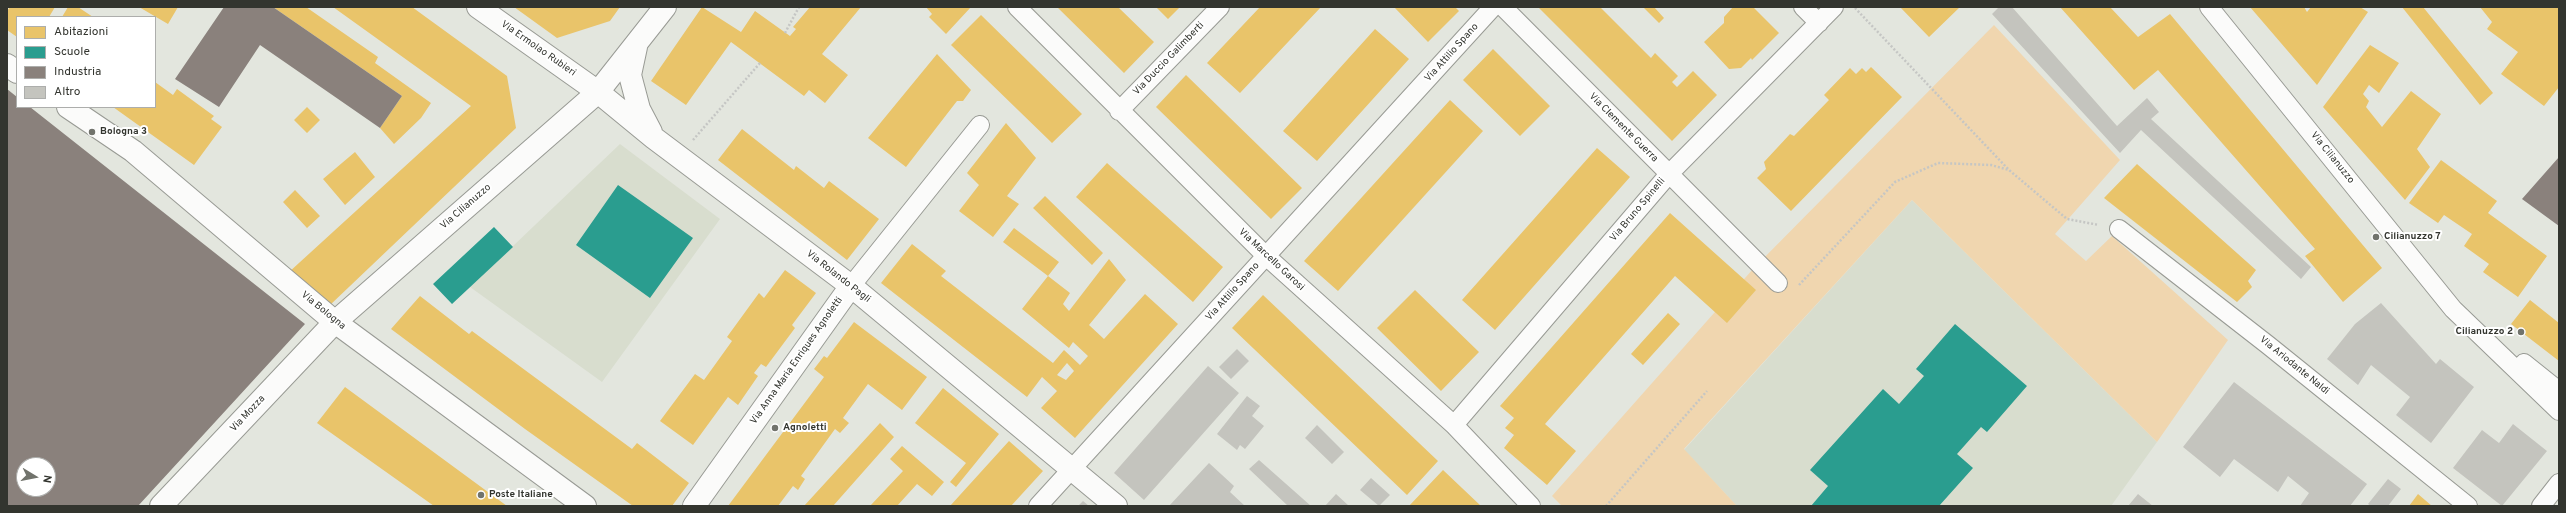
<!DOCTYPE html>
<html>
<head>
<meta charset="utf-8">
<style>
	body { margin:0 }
	#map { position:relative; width:2566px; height:513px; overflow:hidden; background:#e3e6de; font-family:Overpass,sans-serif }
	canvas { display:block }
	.frame { position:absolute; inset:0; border:8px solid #33352f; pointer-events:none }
	.legend { position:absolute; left:16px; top:16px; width:140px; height:92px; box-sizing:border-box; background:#fff; border:1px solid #adaeac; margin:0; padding:5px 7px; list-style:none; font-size:12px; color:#33352f }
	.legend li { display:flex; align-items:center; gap:8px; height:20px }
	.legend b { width:20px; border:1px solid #adaeac }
	.north { position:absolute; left:16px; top:457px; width:40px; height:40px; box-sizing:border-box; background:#fff; border:1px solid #adaeac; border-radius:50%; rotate:100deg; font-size:11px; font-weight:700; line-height:16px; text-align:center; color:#33352f }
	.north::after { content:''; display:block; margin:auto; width:14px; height:18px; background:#71736c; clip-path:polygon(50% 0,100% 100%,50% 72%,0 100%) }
</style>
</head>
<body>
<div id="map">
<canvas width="2566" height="513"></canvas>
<div class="frame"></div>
<ul class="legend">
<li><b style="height:11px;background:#e9c46a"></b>Abitazioni</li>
<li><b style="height:11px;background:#2a9d8f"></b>Scuole</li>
<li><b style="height:11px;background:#8a817c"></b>Industria</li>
<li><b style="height:11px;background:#c4c4be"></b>Altro</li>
</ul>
<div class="north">N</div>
</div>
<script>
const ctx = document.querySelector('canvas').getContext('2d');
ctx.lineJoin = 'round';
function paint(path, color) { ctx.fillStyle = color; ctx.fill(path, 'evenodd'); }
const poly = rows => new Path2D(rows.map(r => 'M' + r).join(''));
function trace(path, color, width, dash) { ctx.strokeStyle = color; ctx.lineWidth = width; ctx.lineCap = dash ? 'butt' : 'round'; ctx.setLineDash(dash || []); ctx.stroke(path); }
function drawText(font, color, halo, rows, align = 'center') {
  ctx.font = font + ' Overpass,sans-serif'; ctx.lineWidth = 4; ctx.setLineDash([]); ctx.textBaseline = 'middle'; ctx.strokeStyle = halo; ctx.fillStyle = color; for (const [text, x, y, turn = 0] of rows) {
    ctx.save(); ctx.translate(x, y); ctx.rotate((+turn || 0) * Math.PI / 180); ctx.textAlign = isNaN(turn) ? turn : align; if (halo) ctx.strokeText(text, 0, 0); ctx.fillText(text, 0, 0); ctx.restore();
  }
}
paint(poly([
	[620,144,720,219,602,382,470,287],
	[1912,200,2157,442,2111,506,1737,506,1684,450]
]), '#d8ddce');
paint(poly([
	[1994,25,2120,160,2055,234,2086,261,2112,236,2228,340,2157,442,1912,200,1684,449,1737,506,1562,506,1552,496,1753,269]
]), '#f0d6af');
paint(poly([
	[10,7,55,7,49,17,17,17,17,37,7,30,7,11],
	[68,7,78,7,93,17,62,17],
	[139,7,178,7,168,24],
	[273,7,306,7,378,57,375,63,431,103,421,118,394,144,380,128,402,96],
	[333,7,412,7,507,76,516,128,329,306,288,273,471,106],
	[514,7,620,7,610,21,557,38],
	[702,7,741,32,755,11,790,36,796,29,793,27,810,7,861,7,822,54,848,75,825,103,809,90,804,96,731,42,686,105,651,81],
	[926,7,971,7,946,34,929,17,932,14],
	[1057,7,1118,7,1154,42,1124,73],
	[1156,7,1180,7,1168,19],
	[1260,7,1321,7,1240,93,1207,63],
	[1394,7,1455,7,1459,11,1428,42],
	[1538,7,1600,7,1651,58,1655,53,1678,76,1672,82,1677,87,1693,71,1717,95,1672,141],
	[1643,7,1654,7,1664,18,1659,23],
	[1733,7,1753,7,1779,33,1752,60,1751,58,1741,68,1729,69,1704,42,1724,23,1724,17],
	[1900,7,1960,7,1929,37],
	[2060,7,2110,7,2138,37,2170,14,2382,268,2343,302,2305,256,2315,249,2158,70,2134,90],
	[2250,7,2304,7,2307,12,2311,7,2360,7,2368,12,2317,85],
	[2402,7,2423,7,2493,93,2480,105],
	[2480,7,2559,8,2559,87,2544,106,2501,74,2518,52,2487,29,2492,22],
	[981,15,1082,114,1052,143,951,45],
	[1375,29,1409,59,1317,161,1283,131],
	[2370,45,2399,63,2379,93,2369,85,2363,94,2369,101,2366,107,2382,127,2411,91,2441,114,2417,149,2430,167,2405,200,2323,107],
	[1493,49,1550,106,1520,136,1463,80],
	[937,54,971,90,963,101,957,101,906,167,868,138],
	[1871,67,1902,97,1791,211,1757,178,1766,169,1764,162,1790,134,1794,136,1829,100,1824,95,1850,68,1856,74,1862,68,1866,72],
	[1186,75,1302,188,1271,219,1156,107],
	[155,82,173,95,177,89,214,116,211,119,222,127,194,165,113,107,155,107],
	[1450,100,1483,131,1338,291,1304,261],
	[307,107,320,120,307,133,294,120],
	[1006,123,1036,158,1007,196,1019,204,993,237,959,211,979,185,967,173],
	[742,129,794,170,796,166,824,188,829,181,879,219,847,260,718,160],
	[1597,148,1630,177,1495,330,1462,300],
	[355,152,375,177,345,205,323,179],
	[2441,160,2497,201,2488,213,2547,256,2518,297,2483,272,2489,264,2464,246,2472,234,2444,215,2438,223,2409,203],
	[1107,163,1223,267,1193,302,1076,197],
	[2137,164,2256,270,2248,281,2252,287,2237,302,2104,198],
	[295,190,320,216,307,228,283,202],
	[1045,196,1103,253,1092,265,1033,208],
	[1670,213,1756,290,1727,323,1675,276,1545,424,1576,451,1547,485,1504,448,1514,435,1505,428,1514,418,1500,406],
	[1014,228,1059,262,1048,276,1070,293,1063,304,1069,311,1109,259,1126,280,1089,325,1104,339,1145,294,1178,324,1075,438,1041,408,1057,391,1042,377,1027,397,881,283,912,244,946,271,941,276,1053,363,1064,350,1080,365,1088,356,1073,342,1069,348,1022,309,1048,276,1003,242],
	[1067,363,1074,371,1066,380,1057,375],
	[785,270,816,293,792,325,795,328,766,367,761,364,754,373,758,376,738,405,728,397,693,445,660,421,695,374,704,380,732,341,727,337,759,293,764,298],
	[1415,290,1479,352,1441,391,1377,328],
	[1263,295,1438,461,1407,495,1232,328],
	[420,296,469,334,472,331,632,449,637,443,689,483,672,506,633,506,525,429,391,329],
	[2530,300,2559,323,2559,361,2511,324],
	[1668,313,1680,324,1643,365,1631,354],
	[854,322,927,377,902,410,868,384,843,418,849,423,840,433,835,429,801,476,805,479,798,490,793,486,778,506,728,506,824,377,814,369,824,356,827,358],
	[345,387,507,506,434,506,317,423],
	[943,388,999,434,956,487,950,482,966,463,915,423],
	[880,423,894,437,833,506,804,506],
	[1009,441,1043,471,1011,506,950,506],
	[902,446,944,482,932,496,917,484,897,506,870,506,903,471,890,459],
	[1443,470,1481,506,1409,506],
	[2418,494,2432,506,2409,506]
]), '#e9c46a');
paint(poly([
	[618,185,693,238,650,298,576,245],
	[494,227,513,247,452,304,433,284],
	[1955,324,2027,386,1987,432,1981,427,1957,454,1973,468,1939,506,1811,506,1828,486,1810,470,1883,389,1899,404,1924,376,1916,369]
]), '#2a9d8f');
paint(poly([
	[224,7,273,7,402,96,380,128,260,45,219,107,175,79],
	[7,89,17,97,17,107,30,107,305,324,138,506,7,506],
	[24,465,48,465,48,489,24,489],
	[2559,157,2559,226,2522,199]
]), '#8a817c');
paint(poly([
	[1999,7,2012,7,2117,126,2147,98,2159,112,2151,119,2311,267,2301,279,2141,130,2120,153,1992,14],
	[2381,303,2436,364,2440,359,2474,387,2431,443,2396,415,2410,397,2371,365,2358,385,2327,359,2355,324],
	[1237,349,1249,361,1231,379,1219,367],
	[1208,366,1239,393,1144,500,1114,473],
	[2234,382,2367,484,2350,506,2300,506,2309,493,2288,476,2278,492,2234,459,2220,477,2183,447],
	[1247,396,1260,406,1252,416,1264,426,1245,449,1240,445,1237,450,1217,434],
	[2513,424,2547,451,2502,506,2453,468,2482,430,2499,443],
	[1317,425,1344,452,1332,464,1305,438],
	[1259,460,1311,506,1288,506,1249,469],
	[1209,463,1234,486,1230,492,1245,506,1169,506],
	[1371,478,1390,495,1379,506,1360,490],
	[2388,479,2401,489,2388,506,2371,506,2368,504],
	[1336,494,1349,506,1325,506],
	[2138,494,2153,506,2128,506],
	[1083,501,1089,506,1078,506]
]), '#c4c4be');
const minor = poly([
	[1017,7,1266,256,1454,425,1531,506],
	[1503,7,1778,283],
	[1803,7,1819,23],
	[2209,7,2453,309,2559,411],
	[1119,111,1220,7],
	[2119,229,2268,345,2468,506],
	[851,286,980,125],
	[2524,363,2559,391],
	[1454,425,1669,174,1834,7],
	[1038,506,1493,7],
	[2541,506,2559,483]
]);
const tertiary = poly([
	[478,7,598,92,654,138,851,286,1116,506],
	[636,47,630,75,639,109,651,132],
	[7,65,17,72],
	[68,107,133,151,335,322,585,506],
	[161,506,335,322,598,92,665,7],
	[694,506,851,286]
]);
trace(minor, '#989a94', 20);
trace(tertiary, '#989a94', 24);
trace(poly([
	[1855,8,2009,170],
	[785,33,799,7],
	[693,140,760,63],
	[1799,285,1895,182,1938,163,1991,165,2009,170,2067,219,2099,225],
	[1606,506,1707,391]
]), '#c5c6c4', 2.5, [2, 2]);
trace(minor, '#fbfbfa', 18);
trace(tertiary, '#fbfbfa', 22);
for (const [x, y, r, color] of [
	[92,132,4,"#71736c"],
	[2376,237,4,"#71736c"],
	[2521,332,4,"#71736c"],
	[775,428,4,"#71736c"],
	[481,495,4,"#71736c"]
]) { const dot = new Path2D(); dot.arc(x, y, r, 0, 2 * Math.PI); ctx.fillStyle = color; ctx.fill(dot); trace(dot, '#fff', 1.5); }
drawText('10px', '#33352f', '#fff', [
	["Via Ermolao Rubieri",538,49,35],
	["Via Attilio Spano",1452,53,-48],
	["Via Duccio Galimberti",1169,59,-46],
	["Via Clemente Guerra",1623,128,45],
	["Via Cilianuzzo",2332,158,51],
	["Via Cilianuzzo",466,207,-41],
	["Via Bruno Spinelli",1638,210,-50],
	["Via Marcello Garosi",1271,260,43],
	["Via Rolando Pagli",838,277,38],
	["Via Attilio Spano",1233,292,-48],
	["Via Bologna",323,311,39],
	["Via Anna Maria Enriques Agnoletti",797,361,-55],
	["Via Ariodante Naldi",2294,366,39],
	["Via Mozza",248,414,-47]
]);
drawText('bold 10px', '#33352f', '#fff', [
	["Bologna 3",100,132],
	["Cilianuzzo 7",2384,237],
	["Cilianuzzo 2",2513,332,"right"],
	["Agnoletti",783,428],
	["Poste Italiane",489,495]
], 'left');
</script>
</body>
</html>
